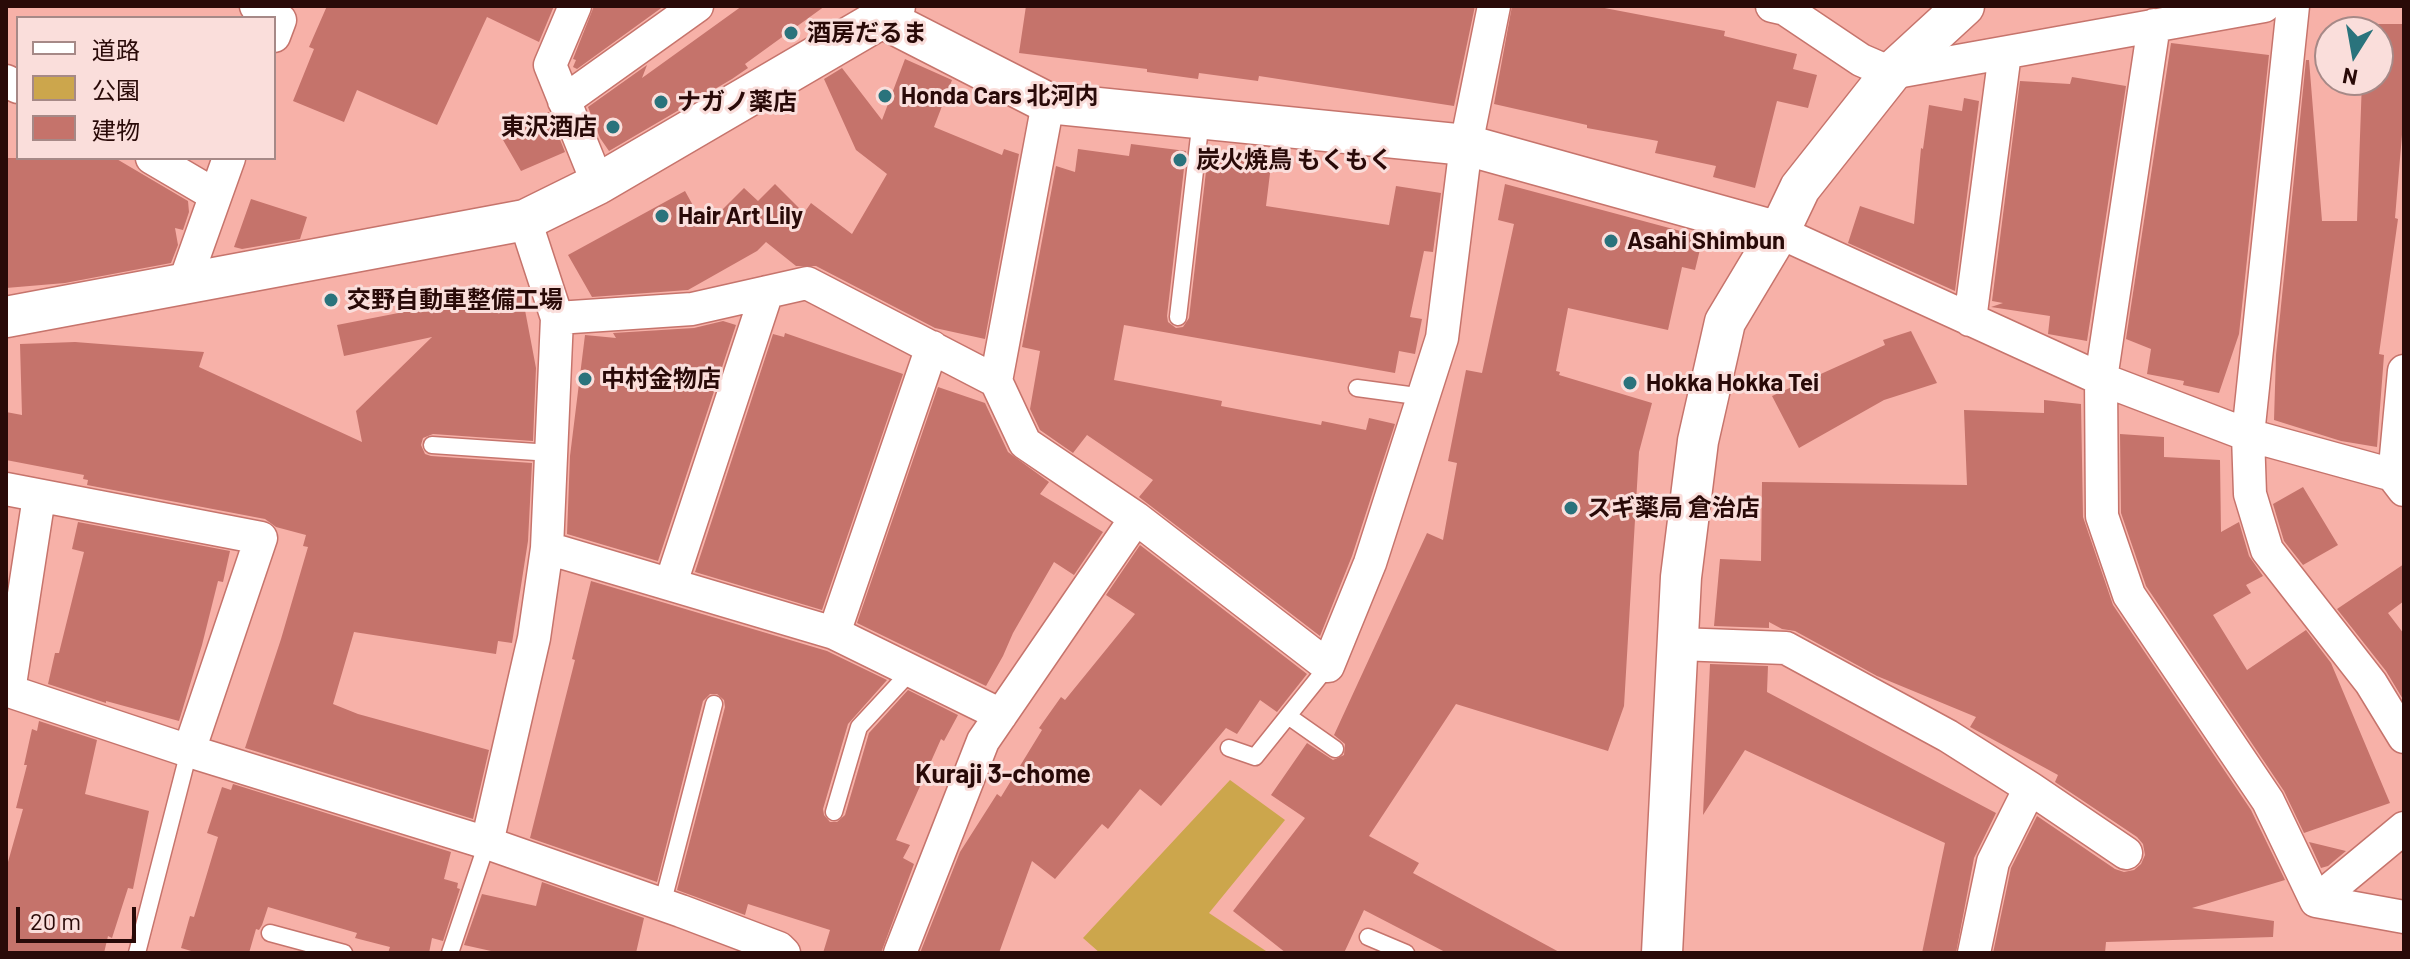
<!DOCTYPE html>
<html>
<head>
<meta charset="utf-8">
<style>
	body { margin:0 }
	#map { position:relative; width:2410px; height:959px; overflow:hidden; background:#f7b1a8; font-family:Barlow,"Noto Sans JP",sans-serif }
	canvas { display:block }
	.frame { position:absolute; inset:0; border:8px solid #290a08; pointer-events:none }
	.legend { position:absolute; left:16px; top:16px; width:260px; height:144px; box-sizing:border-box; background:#fadedb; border:2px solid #a68987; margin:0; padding:10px 14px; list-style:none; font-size:24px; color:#290a08 }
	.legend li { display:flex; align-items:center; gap:16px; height:40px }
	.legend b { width:40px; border:2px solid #a68987 }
	.north { position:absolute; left:2314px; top:16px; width:80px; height:80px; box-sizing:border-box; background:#fadedb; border:2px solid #a68987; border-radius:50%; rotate:191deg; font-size:22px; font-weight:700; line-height:32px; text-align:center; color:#290a08 }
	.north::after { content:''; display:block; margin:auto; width:28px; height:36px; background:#2a737c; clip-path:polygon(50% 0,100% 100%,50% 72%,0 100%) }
	.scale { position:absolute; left:16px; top:907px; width:120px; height:36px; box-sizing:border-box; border:4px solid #290a08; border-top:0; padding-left:10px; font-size:24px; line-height:28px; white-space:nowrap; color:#290a08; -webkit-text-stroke:6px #fadedb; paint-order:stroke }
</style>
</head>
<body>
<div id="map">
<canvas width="2410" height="959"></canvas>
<div class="frame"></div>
<ul class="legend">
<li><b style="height:10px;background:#fff"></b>道路</li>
<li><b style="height:22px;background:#cca64c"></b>公園</li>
<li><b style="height:22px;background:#c5736b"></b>建物</li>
</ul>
<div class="north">N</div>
<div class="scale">20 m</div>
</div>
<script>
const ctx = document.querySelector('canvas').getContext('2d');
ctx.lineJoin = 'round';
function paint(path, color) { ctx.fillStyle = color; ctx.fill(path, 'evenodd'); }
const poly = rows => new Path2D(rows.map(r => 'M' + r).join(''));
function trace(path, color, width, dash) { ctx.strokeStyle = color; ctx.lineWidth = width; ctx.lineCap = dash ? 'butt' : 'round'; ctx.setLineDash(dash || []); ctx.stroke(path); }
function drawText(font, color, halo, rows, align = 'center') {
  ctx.font = font + ' Barlow,"Noto Sans JP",sans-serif'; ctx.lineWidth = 6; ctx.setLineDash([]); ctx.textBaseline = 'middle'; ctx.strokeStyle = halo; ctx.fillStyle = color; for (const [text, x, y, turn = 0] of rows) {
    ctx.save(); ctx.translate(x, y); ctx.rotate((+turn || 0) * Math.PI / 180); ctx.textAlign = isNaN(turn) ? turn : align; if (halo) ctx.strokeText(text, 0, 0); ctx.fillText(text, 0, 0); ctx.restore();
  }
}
paint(poly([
	[1230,780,1285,820,1209,913,1269,953,1100,953,1083,938]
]), '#cca64c');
paint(poly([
	[327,6,554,6,539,42,487,17,437,125,357,90,344,122,293,101,314,49,309,47],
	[594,6,664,6,577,69,573,67,576,60,573,59],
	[742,6,825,6,745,64,748,68,732,79,609,151,600,138,588,107,647,65,642,78],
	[1026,6,1475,6,1454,106,1259,76,1258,81,1199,73,1198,79,1147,72,1147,69,1019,53],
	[1512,6,1594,6,1725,31,1724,36,1797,54,1793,69,1817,75,1808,108,1777,101,1755,188,1713,177,1716,166,1655,153,1658,141,1587,128,1587,125,1494,104],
	[2365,24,2404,24,2404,111,2395,218,2398,219,2379,354,2384,355,2377,447,2341,441,2274,420,2276,355,2306,60,2309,60,2322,221,2357,221,2362,80,2378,80,2378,32,2364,32],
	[2171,43,2269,55,2239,334,2219,393,2183,385,2184,381,2147,374,2151,349,2126,339],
	[905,59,952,80,934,127,1002,155,1004,149,1019,154,985,339,935,328,816,266,796,266,766,242,757,251,688,290,592,297,568,255,685,191,705,227,744,188,758,201,775,184,804,213,811,203,852,234,887,174,856,150,824,79,842,68,882,120],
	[2072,77,2126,86,2087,341,2048,334,2050,316,1991,307,2003,303,1992,301,2020,81,2070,84],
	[1964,98,1979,101,1955,291,1848,243,1860,206,1914,224,1921,148,1923,149,1929,105,1962,111],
	[549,112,565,152,521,171,499,133],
	[1131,144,1186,151,1167,316,1168,322,1176,328,1183,327,1189,318,1208,154,1226,156,1226,152,1272,157,1266,206,1389,225,1396,186,1441,193,1433,252,1424,251,1410,317,1422,319,1415,354,1399,351,1395,373,1124,325,1114,380,1222,401,1221,406,1321,425,1322,421,1366,430,1369,418,1395,424,1352,556,1320,636,1139,497,1153,480,1087,435,1073,453,1040,430,1030,409,1040,351,1022,347,1056,166,1075,172,1078,149,1129,156],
	[6,158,115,158,188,201,189,212,183,230,175,228,178,245,171,263,65,283,6,288],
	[1505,184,1703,237,1695,270,1682,267,1668,330,1568,308,1556,371,1560,372,1559,375,1652,403,1639,452,1624,706,1608,751,1456,704,1369,836,1419,863,1413,873,1561,953,1447,953,1364,910,1344,953,1286,953,1233,911,1305,818,1271,795,1307,743,1333,760,1344,755,1345,744,1334,735,1427,533,1443,540,1457,463,1448,461,1463,385,1466,370,1482,373,1514,224,1498,220],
	[251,199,307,217,300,239,242,249,234,247],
	[521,289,536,368,533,441,433,434,423,438,421,445,425,454,431,456,532,463,528,541,512,643,498,641,496,654,354,632,333,704,358,714,489,750,473,819,245,748,281,639,308,547,303,546,306,535,276,527,265,519,87,485,88,480,83,479,84,475,6,460,6,412,22,415,20,344,75,342,204,352,199,367,362,442,356,411,432,337,344,356,337,325],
	[723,321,736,325,658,561,567,534,570,456,585,335,616,338,613,333,694,328],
	[1911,331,1937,383,1884,400,1799,448,1772,396,1885,345,1883,340],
	[785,333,903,374,822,610,695,572,773,334,784,337],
	[938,387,985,403,1008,452,1049,482,1040,494,1103,532,1074,575,1054,562,1013,633,1003,656,986,686,857,623],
	[2044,400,2081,404,2083,517,2113,605,2251,810,2285,880,2192,908,2274,921,2273,937,2106,942,2105,953,1993,953,2011,868,2037,816,2115,869,2124,872,2134,870,2141,864,2145,855,2143,844,2137,837,2055,782,2058,775,1970,727,1976,717,1877,676,1795,631,1782,629,1769,622,1769,628,1714,626,1720,559,1761,561,1762,482,1967,485,1964,410,2044,413],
	[2120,434,2164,437,2164,457,2220,460,2221,532,2239,522,2249,556,2263,576,2246,585,2251,593,2213,615,2247,670,2306,630,2331,663,2390,803,2304,833,2284,791,2146,586,2121,513],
	[2303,487,2338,545,2303,565,2284,541,2273,504],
	[78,522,230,551,223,582,218,581,202,645,179,721,106,701,106,703,48,684,55,653,59,653,84,552,72,549],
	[1140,545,1307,674,1277,712,1260,700,1237,734,1226,728,1161,806,1140,789,1108,829,1102,824,1055,879,1032,861,999,953,920,953,960,852,997,794,1001,797,1042,730,1039,728,1061,697,1065,700,1135,614,1106,595],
	[2404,564,2404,601,2388,613,2404,634,2404,701,2386,671,2337,609],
	[591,581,827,651,887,680,848,724,823,809,824,815,830,822,837,822,845,815,869,733,908,690,958,715,944,741,941,739,896,840,910,845,903,858,914,864,881,953,823,953,830,930,748,904,745,915,677,890,725,707,724,700,717,694,710,694,703,701,657,882,530,838,575,660,572,659],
	[1710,664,1768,666,1767,692,1996,813,1974,858,1956,953,1922,953,1945,843,1745,750,1703,815],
	[39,721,97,740,85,794,149,811,133,889,128,888,112,938,108,936,104,953,6,953,6,869,23,809,16,808,27,765,24,765,32,729,37,731],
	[233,784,451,852,444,879,458,883,457,888,460,889,443,941,432,938,429,953,388,953,390,947,355,938,357,933,268,907,262,925,259,930,256,929,249,953,198,953,181,948,190,916,194,917,218,837,207,833,222,787,231,790],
	[2309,842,2346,851,2328,866,2321,868],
	[542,882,644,918,636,953,500,953,464,945,482,894,536,906]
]), '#c5736b');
const service = poly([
	[1178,317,1201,119],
	[1357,388,1424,397],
	[432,445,551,453],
	[1288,716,1335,749],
	[1229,748,1255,757,1328,666],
	[834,812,859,727,911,671],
	[662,905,714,704],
	[270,933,344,953],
	[1368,937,1406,953],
	[137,953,189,751],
	[450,953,487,843]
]);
const minor = poly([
	[256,6,280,20,274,36],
	[575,6,550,65,598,184],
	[1772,6,1785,9,1861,60,1891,73,2264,6],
	[2293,6,2248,435,2250,494,2267,550,2371,683,2404,737],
	[2154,25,2101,379,2102,516,2129,595,2268,801,2316,901,2404,828],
	[6,81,18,87],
	[564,101,697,6],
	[152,158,215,195],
	[1779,232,2101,379,2248,435,2404,478],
	[184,284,229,158],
	[557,318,692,309,807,283,996,381,1025,443,1136,518,1328,666,1370,563,1442,338,1466,145,1494,6],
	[1970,320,2005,53],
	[2404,371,2394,477,2404,490],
	[996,381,1048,103],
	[6,489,261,538,189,751],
	[39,497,9,691,189,751,487,843,681,911,779,948,784,953],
	[547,548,834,633,1001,715],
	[671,583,767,292],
	[834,633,932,347],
	[1678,644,1786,648,1948,736,2030,788,1993,862,1974,953],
	[2030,788,2126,853],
	[487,843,534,638,547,548,557,318,525,220],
	[2316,901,2404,917],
	[900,953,983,741,1136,518]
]);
const tertiary = poly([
	[895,6,882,18,1048,103,1466,145,1779,232],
	[6,317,525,220,598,184,882,18],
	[1662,953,1681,577,1698,441,1725,322,1779,232,1800,188,1891,73,1964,6]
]);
trace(service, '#c6746c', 19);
trace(minor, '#c6746c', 35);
trace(tertiary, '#c6746c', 43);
trace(service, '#fff', 16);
trace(minor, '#fff', 32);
trace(tertiary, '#fff', 40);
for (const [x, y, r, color] of [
	[791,33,8,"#2a737c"],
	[885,96,8,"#2a737c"],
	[661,102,8,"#2a737c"],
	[613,127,8,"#2a737c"],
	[1180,160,8,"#2a737c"],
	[662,216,8,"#2a737c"],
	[1611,241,8,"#2a737c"],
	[331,300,8,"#2a737c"],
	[585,379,8,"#2a737c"],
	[1630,383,8,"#2a737c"],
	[1571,508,8,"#2a737c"]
]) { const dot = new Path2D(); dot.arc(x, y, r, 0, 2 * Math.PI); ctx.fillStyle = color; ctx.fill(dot); trace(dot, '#fadedb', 3); }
drawText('bold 24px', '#290a08', '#fadedb', [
	["酒房だるま",807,33],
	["Honda Cars 北河内",901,96],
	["ナガノ薬店",677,102],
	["東沢酒店",597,127,"right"],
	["炭火焼鳥 もくもく",1196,160],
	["Hair Art Lily",678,216],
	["Asahi Shimbun",1627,241],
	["交野自動車整備工場",347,300],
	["中村金物店",601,379],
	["Hokka Hokka Tei",1646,383],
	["スギ薬局 倉治店",1587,508]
], 'left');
drawText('bold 26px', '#290a08', '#fadedb', [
	["Kuraji 3-chome",1003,774]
]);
</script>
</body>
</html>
